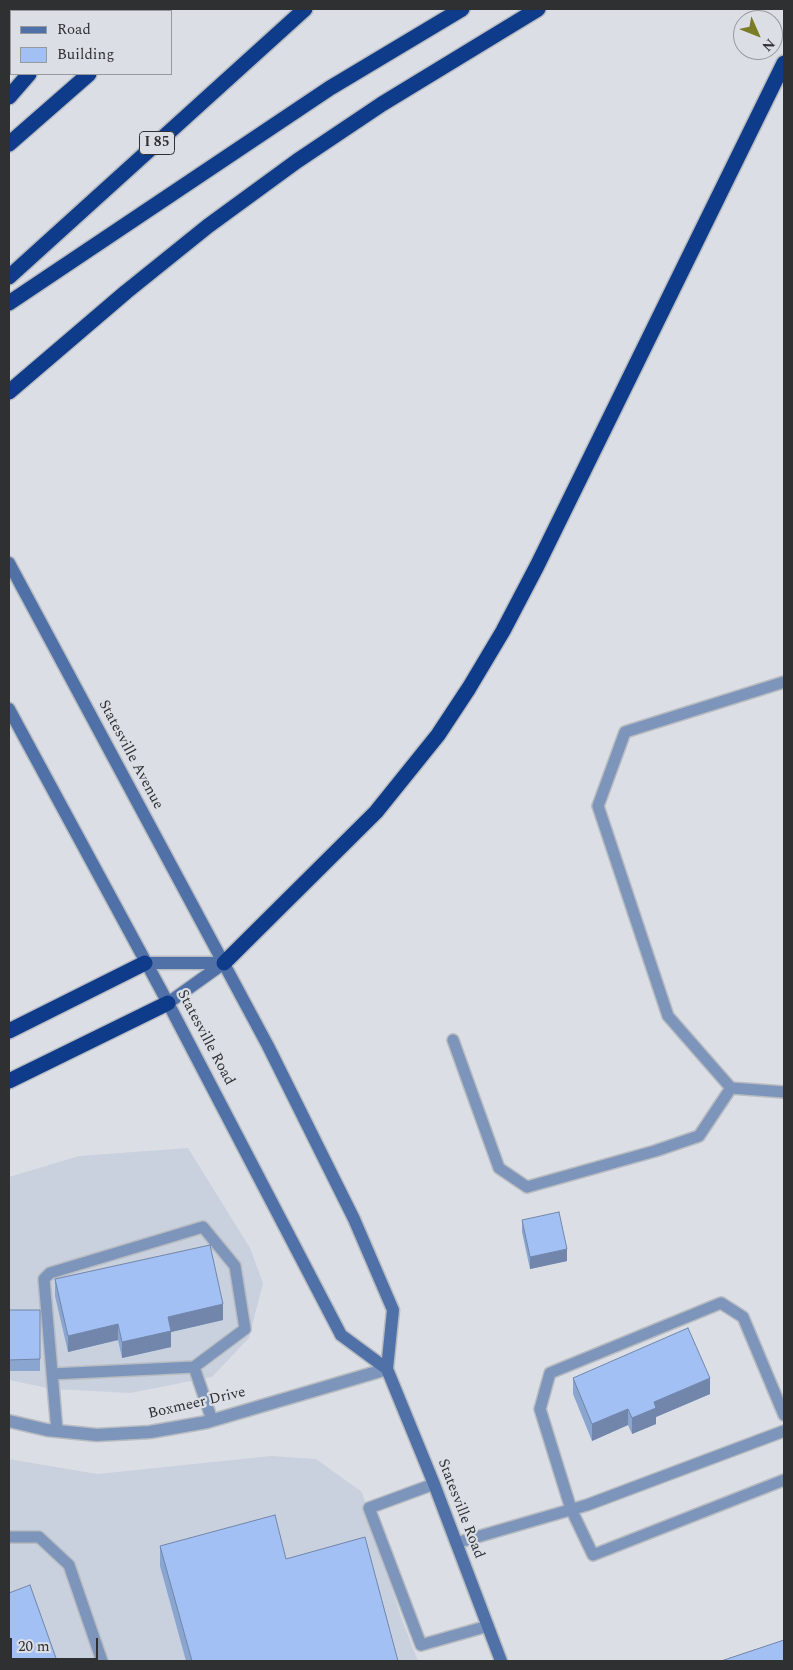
<!DOCTYPE html>
<html>
<head>
<meta charset="utf-8">
<style>
	body { margin:0 }
	#map { position:relative; width:793px; height:1670px; overflow:hidden; background:#dbdfe5; font-family:Spectral,serif }
	canvas { display:block }
	.frame { position:absolute; inset:0; border:10px solid #2e3032; pointer-events:none }
	.legend { position:absolute; left:10px; top:10px; width:162px; height:65px; box-sizing:border-box; background:#dbdfe5; border:1px solid #96999d; margin:0; padding:6px 9px; list-style:none; font-size:15px; color:#2e3032 }
	.legend li { display:flex; align-items:center; gap:10px; height:25px }
	.legend b { width:25px; border:1px solid #96999d }
	.north { position:absolute; left:733px; top:10px; width:50px; height:50px; box-sizing:border-box; background:#dbdfe5; border:1px solid #96999d; border-radius:50%; rotate:134deg; font-size:14px; font-weight:700; line-height:20px; text-align:center; color:#2e3032 }
	.north::after { content:''; display:block; margin:auto; width:18px; height:22px; background:#7a7d25; clip-path:polygon(50% 0,100% 100%,50% 72%,0 100%) }
	.scale { position:absolute; left:10px; top:1638px; width:88px; height:22px; box-sizing:border-box; border:2px solid #2e3032; border-top:0; padding-left:6px; font-size:15px; line-height:18px; white-space:nowrap; color:#2e3032; -webkit-text-stroke:4px #dbdfe5; paint-order:stroke }
</style>
</head>
<body>
<div id="map">
<canvas width="793" height="1670"></canvas>
<div class="frame"></div>
<ul class="legend">
<li><b style="height:6px;background:#5070a8"></b>Road</li>
<li><b style="height:14px;background:#a2c0f3"></b>Building</li>
</ul>
<div class="north">N</div>
<div class="scale">20 m</div>
</div>
<script>
const ctx = document.querySelector('canvas').getContext('2d');
ctx.lineJoin = 'round';
function paint(path, color) { ctx.fillStyle = color; ctx.fill(path, 'evenodd'); }
const poly = rows => new Path2D(rows.map(r => 'M' + r).join(''));
function trace(path, color, width, dash) { ctx.strokeStyle = color; ctx.lineWidth = width; ctx.lineCap = dash ? 'butt' : 'round'; ctx.setLineDash(dash || []); ctx.stroke(path); }
function drawText(font, color, halo, rows, align = 'center') {
  ctx.font = font + ' Spectral,serif'; ctx.lineWidth = 4.5; ctx.setLineDash([]); ctx.textBaseline = 'middle'; ctx.strokeStyle = halo; ctx.fillStyle = color; for (const [text, x, y, turn = 0] of rows) {
    ctx.save(); ctx.translate(x, y); ctx.rotate((+turn || 0) * Math.PI / 180); ctx.textAlign = isNaN(turn) ? turn : align; if (halo) ctx.strokeText(text, 0, 0); ctx.fillText(text, 0, 0); ctx.restore();
  }
}
paint(poly([
	[188,1148,250,1248,263,1283,249,1338,212,1377,130,1393,52,1389,9,1380,9,1177,79,1156],
	[271,1456,316,1459,362,1492,401,1617,418,1661,9,1661,9,1459,97,1474]
]), '#cad1de');
const service = poly([
	[784,682,625,732,598,806,668,1016,731,1088,784,1092],
	[453,1040,499,1168,527,1187,655,1151,699,1136,731,1088],
	[52,1374,194,1367],
	[784,1415,743,1317,721,1303,550,1373,540,1409,571,1509,593,1555,784,1480],
	[57,1431,44,1279,50,1273,203,1227,235,1266,245,1329,194,1367,212,1420],
	[434,1484,369,1508,421,1645,488,1626],
	[9,1537,39,1537,69,1565,102,1661],
	[456,1543,587,1505,784,1431]
]);
const minor = poly([
	[9,1421,47,1430,97,1435,150,1432,207,1422,387,1369]
]);
const secondary = poly([
	[9,563,268,1046,354,1219,393,1310,387,1369,434,1484,501,1661],
	[9,709,168,1003,341,1335,387,1369],
	[145,963,224,963],
	[168,1003,224,963]
]);
const motorway = poly([
	[82,11,84,9],
	[160,11,163,9],
	[9,97,29,74],
	[9,144,89,74],
	[9,277,305,9],
	[9,303,330,88,462,9],
	[9,392,126,292,208,226,297,161,382,104,538,9],
	[224,963,376,812,438,735,469,688,503,631,537,566,784,63],
	[9,1031,145,963],
	[9,1081,168,1003]
]);
trace(service, '#b8bcc1', 14);
trace(minor, '#b8bcc1', 15);
trace(secondary, '#b8bcc1', 15);
trace(motorway, '#b8bcc1', 18);
trace(service, '#7e95bb', 11);
trace(minor, '#7e95bb', 12);
trace(secondary, '#5070a8', 12);
trace(motorway, '#0e3b8a', 15);
paint(poly([
	[522,1220,567,1261,530,1269,522,1232],
	[55,1279,223,1320,171,1332,171,1347,122,1358,118,1340,68,1352,55,1296],
	[9,1310,40,1310,40,1371,9,1371],
	[573,1378,710,1394,656,1417,656,1424,632,1434,628,1425,592,1441,573,1394],
	[160,1546,286,1559,398,1661,186,1661,160,1566]
]), '#8ba5d1');
paint(poly([
	[567,1249,567,1261,530,1269,530,1257],
	[223,1304,223,1320,171,1332,171,1347,122,1358,122,1342,168,1317],
	[118,1324,118,1340,68,1352,68,1336],
	[710,1378,710,1394,656,1417,656,1424,632,1434,632,1418,654,1402],
	[628,1409,628,1425,592,1441,592,1424]
]), '#7186aa');
const building = poly([
	[559,1212,567,1249,530,1257,522,1220,559,1212],
	[210,1245,223,1304,168,1317,171,1331,122,1342,118,1324,68,1336,55,1279,210,1245],
	[9,1310,40,1310,40,1359,9,1360,9,1310],
	[688,1328,710,1378,654,1402,656,1408,632,1418,628,1409,592,1424,573,1378,688,1328],
	[275,1515,286,1559,365,1537,398,1661,192,1661,160,1546,275,1515],
	[30,1585,57,1661,9,1661,9,1593,30,1585],
	[784,1640,784,1661,721,1661,784,1640]
]);
paint(building, '#a2c0f3');
trace(building, '#7186aa', 1);
for (const [x, y, w] of [
	[157,143,35]
]) { const box = new Path2D(); box.roundRect(x - w / 2, y - 11.5, w, 23, 4); ctx.fillStyle = '#dbdfe5'; ctx.fill(box); trace(box, '#2e3032', 1); }
drawText('bold 14px', '#2e3032', null, [
	["I 85",157,143]
]);
drawText('15px', '#2e3032', '#dbdfe5', [
	["Statesville Avenue",130,755,62],
	["Statesville Road",205,1038,62],
	["Boxmeer Drive",197,1404,-13],
	["Statesville Road",460,1509,69]
]);
</script>
</body>
</html>
